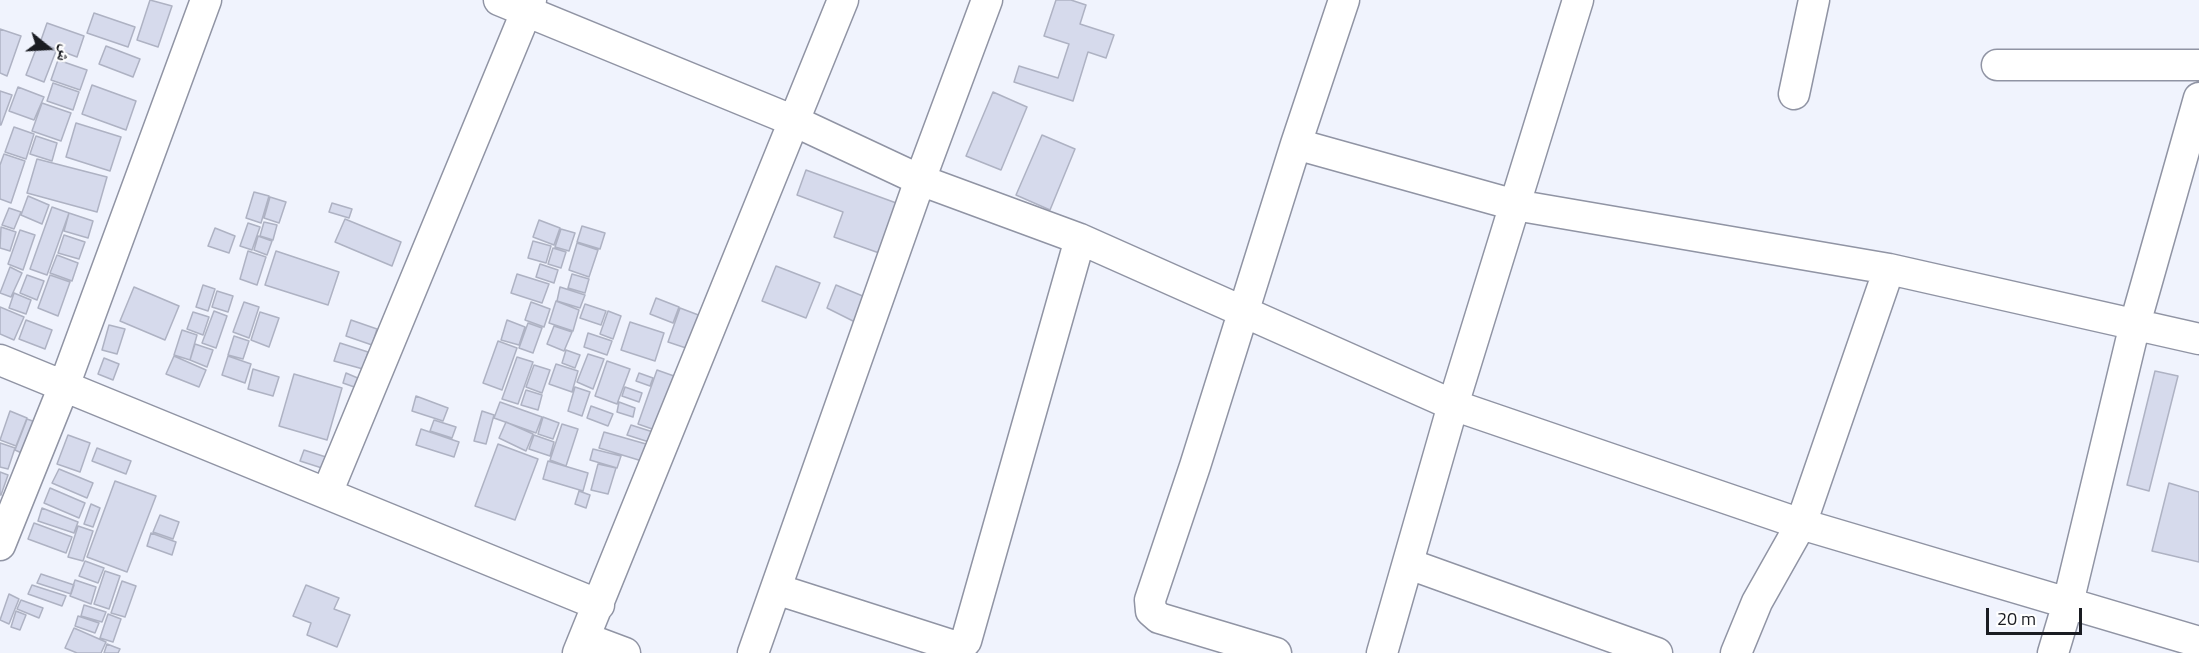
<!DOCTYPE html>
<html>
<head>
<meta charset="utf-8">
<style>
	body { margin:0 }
	#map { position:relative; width:2199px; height:653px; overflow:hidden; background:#f0f3fd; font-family:"Titillium Web","Noto Naskh Arabic",sans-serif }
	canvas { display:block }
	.north { position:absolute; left:18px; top:18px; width:60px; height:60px; -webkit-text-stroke:4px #fff; paint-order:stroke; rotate:108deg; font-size:16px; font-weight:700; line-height:24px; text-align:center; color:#1a1c22 }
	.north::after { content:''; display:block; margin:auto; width:21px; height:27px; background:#1a1c22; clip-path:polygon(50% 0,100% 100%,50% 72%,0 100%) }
	.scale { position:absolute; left:1986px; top:608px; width:96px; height:27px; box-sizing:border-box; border:3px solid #1a1c22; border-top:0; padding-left:8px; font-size:18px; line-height:21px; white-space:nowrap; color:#1a1c22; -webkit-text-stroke:4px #fff; paint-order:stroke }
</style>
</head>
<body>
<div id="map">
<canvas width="2199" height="653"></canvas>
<div class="north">ش</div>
<div class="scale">20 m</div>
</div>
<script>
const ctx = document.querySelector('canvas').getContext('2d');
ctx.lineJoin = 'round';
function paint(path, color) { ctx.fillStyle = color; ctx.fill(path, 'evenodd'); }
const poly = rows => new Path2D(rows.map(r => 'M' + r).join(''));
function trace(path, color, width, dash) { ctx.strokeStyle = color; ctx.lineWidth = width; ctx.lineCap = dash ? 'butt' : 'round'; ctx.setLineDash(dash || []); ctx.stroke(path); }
const building = poly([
	[150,0,172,6,158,47,137,40,150,0],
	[1056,0,1071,0,1086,5,1080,24,1114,35,1106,58,1088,52,1073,101,1014,82,1019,66,1058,78,1069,44,1044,36,1056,0],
	[94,13,135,27,128,47,87,33,94,13],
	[47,23,84,36,77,57,40,43,47,23],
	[0,29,21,36,7,76,0,73,0,29],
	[38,44,56,51,44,82,26,75,38,44],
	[106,46,140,59,133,77,99,64,106,46],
	[58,60,87,70,80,90,51,80,58,60],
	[53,83,79,92,73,110,47,101,53,83],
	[92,85,136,101,126,130,82,114,92,85],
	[18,87,44,97,34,120,9,111,18,87],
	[0,91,12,95,1,125,0,125,0,91],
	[993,92,1027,107,1001,170,966,156,993,92],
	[42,103,71,113,61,141,32,131,42,103],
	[76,123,121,137,110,171,66,157,76,123],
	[14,127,34,134,26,159,5,152,14,127],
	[1042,135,1075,149,1050,210,1016,195,1042,135],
	[36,136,57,143,52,161,30,154,36,136],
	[4,154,25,161,11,203,0,199,0,165,4,154],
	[37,159,107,177,97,212,27,193,37,159],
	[806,170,899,204,882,254,834,237,843,212,797,195,806,170],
	[254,192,269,196,261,223,246,218,254,192],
	[28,196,49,205,42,224,21,215,28,196],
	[270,197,286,202,279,223,264,218,270,197],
	[332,203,352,209,349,218,329,212,332,203],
	[52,207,69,213,47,275,30,269,52,207],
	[9,208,21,212,14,229,2,225,9,208],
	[69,213,93,221,88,238,64,231,69,213],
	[345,219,401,242,392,266,335,242,345,219],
	[539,220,560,228,554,245,533,237,539,220],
	[264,222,277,225,273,240,260,236,264,222],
	[248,223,260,227,252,250,240,246,248,223],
	[582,226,605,233,600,249,577,242,582,226],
	[1,227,16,232,10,251,0,248,1,227],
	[215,228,235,236,229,253,208,246,215,228],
	[561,229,575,233,569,251,555,247,561,229],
	[20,230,35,235,23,270,8,264,20,230],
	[64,235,85,242,79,259,58,253,64,235],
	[258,236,272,241,267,255,254,250,258,236],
	[533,241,551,246,546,263,528,258,533,241],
	[577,243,598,250,589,277,569,270,577,243],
	[553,248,566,252,561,268,548,264,553,248],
	[248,251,266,257,257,285,240,279,248,251],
	[276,251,339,272,328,305,265,285,276,251],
	[57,255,78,263,72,281,50,273,57,255],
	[540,264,558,270,554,283,536,277,540,264],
	[776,266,820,283,806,318,762,301,776,266],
	[10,267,22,273,11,297,0,293,10,267],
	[517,274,549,284,542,303,511,293,517,274],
	[572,274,589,279,585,293,568,288,572,274],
	[27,275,44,281,37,300,20,293,27,275],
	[50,275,70,282,58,316,38,308,50,275],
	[203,285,215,289,208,311,196,307,203,285],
	[836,285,870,299,859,324,827,308,836,285],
	[134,287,179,306,165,340,120,321,134,287],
	[560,287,585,295,580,308,557,301,560,287],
	[217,291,233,296,228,312,212,307,217,291],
	[14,293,31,300,26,314,9,308,14,293],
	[656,298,679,307,673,323,650,314,656,298],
	[556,301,579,310,573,331,549,323,556,301],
	[244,302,259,307,249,338,233,332,244,302],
	[531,302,550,309,544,327,525,320,531,302],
	[585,304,606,311,601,325,580,318,585,304],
	[0,307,24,317,14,340,0,334,0,307],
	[680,308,701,316,689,349,668,342,680,308],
	[214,311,227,316,216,348,202,343,214,311],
	[608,311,621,316,613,339,600,334,608,311],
	[193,312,209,317,203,335,187,329,193,312],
	[260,312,279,318,269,347,251,340,260,312],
	[26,320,52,330,45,349,19,339,26,320],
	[351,320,377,329,372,345,346,336,351,320],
	[507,320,525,327,519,345,501,340,507,320],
	[630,322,664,333,655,361,621,350,630,322],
	[528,323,542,328,533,353,519,348,528,323],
	[109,325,125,329,117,354,102,350,109,325],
	[554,326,572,332,564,351,547,344,554,326],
	[182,330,197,335,190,360,174,355,182,330],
	[588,333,612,341,607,355,584,347,588,333],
	[234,336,249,341,243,359,228,355,234,336],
	[498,341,517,348,502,390,483,383,498,341],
	[340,343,368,352,363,369,334,361,340,343],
	[195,344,213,350,207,367,190,360,195,344],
	[566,350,580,355,575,368,562,363,566,350],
	[588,354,604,359,593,389,577,382,588,354],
	[174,356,206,370,199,387,166,374,174,356],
	[228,356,251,364,245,383,222,375,228,356],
	[517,357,533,362,518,404,502,399,517,357],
	[104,358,119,364,113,380,98,374,104,358],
	[607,361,630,369,617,404,595,396,607,361],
	[556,364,578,371,572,392,549,384,556,364],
	[534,365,550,370,542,393,526,387,534,365],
	[253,369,279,377,273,396,248,389,253,369],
	[657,370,674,376,655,430,638,424,657,370],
	[2155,371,2178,376,2149,491,2127,485,2155,371],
	[346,373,360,379,357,388,343,383,346,373],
	[639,373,653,378,650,386,636,381,639,373],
	[294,374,342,388,327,440,279,426,294,374],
	[575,387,590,392,582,416,568,411,575,387],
	[625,387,642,393,639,402,622,396,625,387],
	[526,390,542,395,538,410,521,405,526,390],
	[416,396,448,408,443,421,412,411,416,396],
	[500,402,542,417,536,433,494,418,500,402],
	[619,402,635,408,633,417,617,412,619,402],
	[591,406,613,414,608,426,587,418,591,406],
	[10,411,27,418,16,446,0,440,10,411],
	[482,411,494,415,486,444,474,441,482,411],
	[543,417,559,423,553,439,538,434,543,417],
	[27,419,38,423,26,455,15,450,27,419],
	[434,420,456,427,452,438,430,431,434,420],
	[506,422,533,434,526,451,499,438,506,422],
	[562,424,578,429,566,466,550,460,562,424],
	[631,425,653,432,649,442,627,435,631,425],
	[421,429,459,442,454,457,416,445,421,429],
	[604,432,646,444,642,461,599,448,604,432],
	[68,435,90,443,80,472,57,464,68,435],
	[534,435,554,442,550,456,529,449,534,435],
	[0,443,15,448,8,469,0,467,0,443],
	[498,444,538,459,515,520,475,506,498,444],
	[97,448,131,461,126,474,92,461,97,448],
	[593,449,621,456,617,468,590,460,593,449],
	[304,450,329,458,325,469,300,461,304,450],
	[548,461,588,473,583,491,543,479,548,461],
	[598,464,616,468,608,494,591,490,598,464],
	[59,469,93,483,87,498,52,483,59,469],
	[0,472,8,475,1,495,0,495,0,472],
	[115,481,156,496,127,572,87,557,115,481],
	[2169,483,2199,492,2199,562,2152,551,2169,483],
	[50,488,85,503,79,518,44,503,50,488],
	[579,491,590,495,586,508,575,504,579,491],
	[91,504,100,508,93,527,84,524,91,504],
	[42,508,78,522,74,533,38,521,42,508],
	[160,515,179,522,173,539,153,532,160,515],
	[34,523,72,537,66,553,28,539,34,523],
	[78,526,93,531,83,561,68,557,78,526],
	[151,533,176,542,172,555,147,546,151,533],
	[85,561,104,568,98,583,79,576,85,561],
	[105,571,120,576,109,609,94,604,105,571],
	[41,574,74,585,71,594,37,583,41,574],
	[75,580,96,587,91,604,70,596,75,580],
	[122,581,136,586,125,617,111,613,122,581],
	[32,585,66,596,62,606,28,594,32,585],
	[306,585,339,598,334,609,350,615,337,647,307,635,311,623,293,616,306,585],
	[9,594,19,599,9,624,0,620,9,594],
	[21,600,43,608,39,618,17,609,21,600],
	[84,605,106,612,102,622,81,616,84,605],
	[16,611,26,615,20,630,11,627,16,611],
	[108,614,121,619,113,642,100,638,108,614],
	[78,616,99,623,95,633,75,626,78,616],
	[74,628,106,642,101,653,77,653,65,648,74,628],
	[107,644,120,649,118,653,104,653,107,644]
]);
paint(building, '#d6daec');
trace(building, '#aeb2c3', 1.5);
const minor = poly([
	[499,0,794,121,920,180,1080,239,1453,405,1801,524,2199,642],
	[1997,65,2199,65],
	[1794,94,1814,0],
	[1296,144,1515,205,1889,269,2199,339],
	[0,360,599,605],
	[327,493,531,0],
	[0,545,64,386,206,0],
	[1409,564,1657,653],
	[776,589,954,646,962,645,966,641,1080,239],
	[585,638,625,653],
	[578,653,843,0],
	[753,653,920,180,987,0],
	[1276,653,1159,618,1151,611,1150,600,1195,466,1296,144,1344,0],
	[1382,653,1453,405,1578,0],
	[1736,653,1757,602,1801,524,1889,269],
	[2053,653,2068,603,2135,324,2199,98]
]);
trace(minor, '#9094a4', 33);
trace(minor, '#fff', 30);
</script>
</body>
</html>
